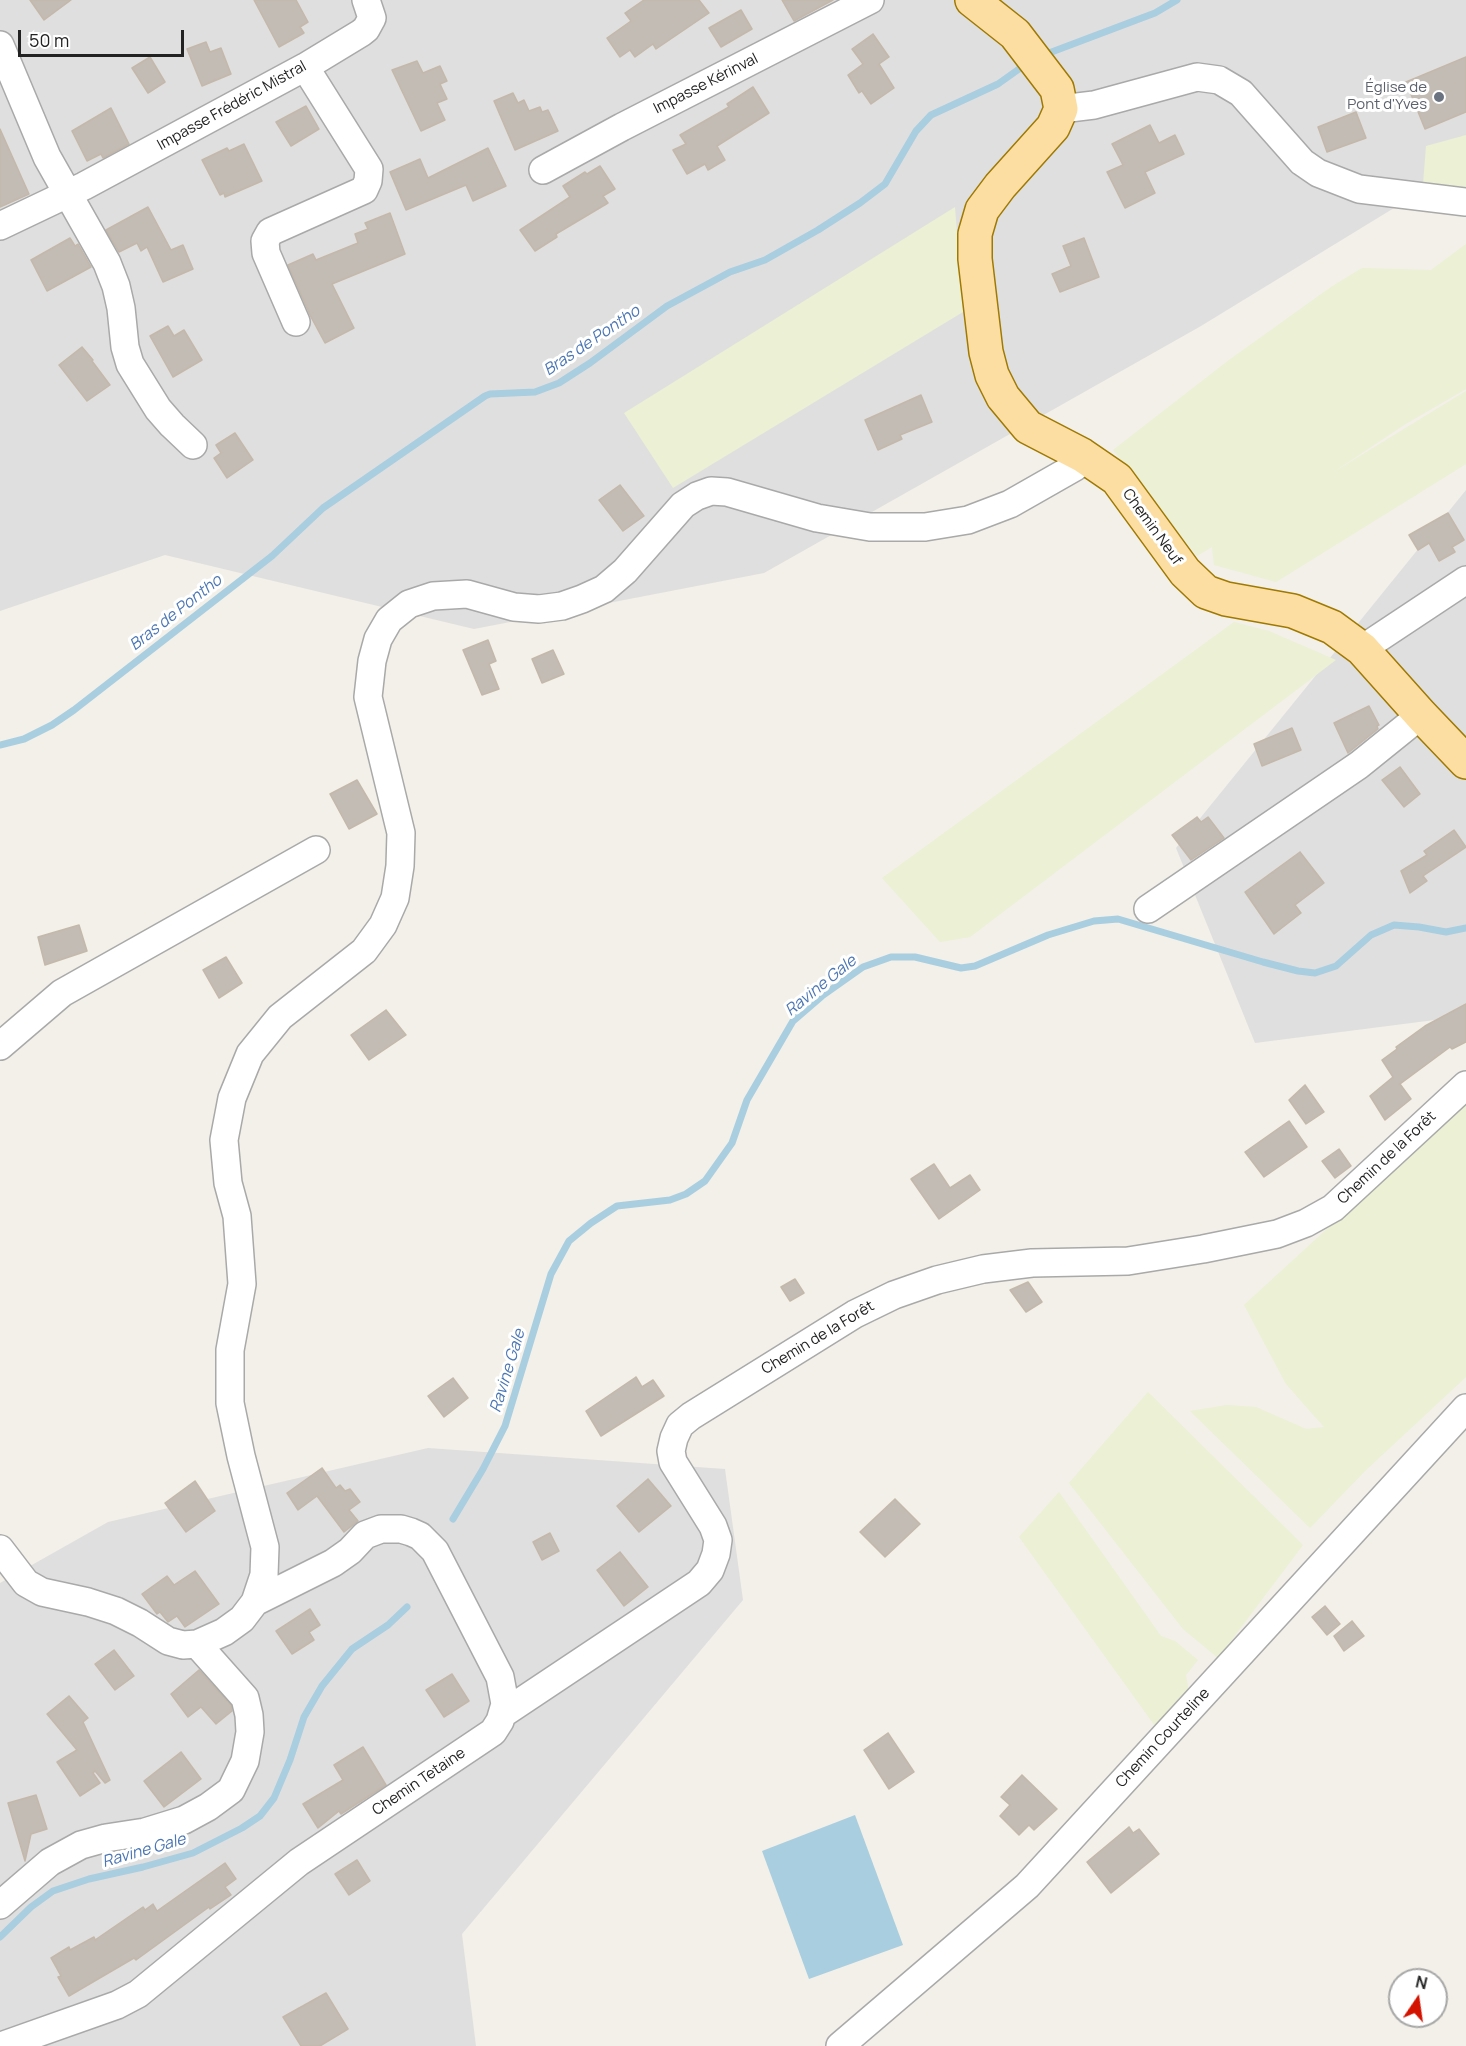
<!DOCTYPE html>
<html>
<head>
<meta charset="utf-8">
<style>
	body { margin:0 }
	#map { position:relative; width:1466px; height:2046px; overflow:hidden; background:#f2f0e8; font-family:Manrope,sans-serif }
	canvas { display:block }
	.north { position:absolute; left:1388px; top:1968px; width:60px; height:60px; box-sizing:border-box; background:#fff; border:2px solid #a7a7a7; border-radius:50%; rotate:13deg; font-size:16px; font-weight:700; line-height:24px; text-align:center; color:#222 }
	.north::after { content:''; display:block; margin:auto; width:21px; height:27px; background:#d31300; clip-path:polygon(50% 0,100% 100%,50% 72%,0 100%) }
	.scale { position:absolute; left:18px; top:30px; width:166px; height:27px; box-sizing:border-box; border:3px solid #222; border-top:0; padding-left:8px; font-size:18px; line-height:21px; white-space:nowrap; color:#222; -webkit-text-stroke:4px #fff; paint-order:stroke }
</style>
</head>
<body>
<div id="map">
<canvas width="1466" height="2046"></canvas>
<div class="north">N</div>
<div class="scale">50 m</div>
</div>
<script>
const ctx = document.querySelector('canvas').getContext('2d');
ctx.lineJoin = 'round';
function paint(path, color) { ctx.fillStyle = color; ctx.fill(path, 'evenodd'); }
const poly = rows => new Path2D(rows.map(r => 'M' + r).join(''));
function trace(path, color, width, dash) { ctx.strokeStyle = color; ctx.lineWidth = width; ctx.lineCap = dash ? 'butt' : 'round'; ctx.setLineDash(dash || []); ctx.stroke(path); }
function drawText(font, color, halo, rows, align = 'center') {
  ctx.font = font + ' Manrope,sans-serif'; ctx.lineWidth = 6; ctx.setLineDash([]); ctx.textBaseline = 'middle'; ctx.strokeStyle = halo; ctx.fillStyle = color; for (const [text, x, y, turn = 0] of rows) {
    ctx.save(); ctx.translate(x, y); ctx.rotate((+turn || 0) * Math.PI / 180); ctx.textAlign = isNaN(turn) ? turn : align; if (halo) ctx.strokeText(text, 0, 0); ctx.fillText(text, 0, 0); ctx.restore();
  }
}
paint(poly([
	[0,0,1466,0,1466,164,1201,326,764,573,474,629,165,555,0,611],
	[1466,490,1466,1016,1255,1043,1176,848],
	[428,1448,725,1469,743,1600,462,1934,476,2046,0,2046,0,1583,108,1522]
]), '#e0dfdf');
paint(poly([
	[1466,135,1466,189,1423,184,1426,146],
	[955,207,963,312,673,488,624,413],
	[1466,244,1466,389,1404,425,1332,473,1466,391,1466,464,1276,582,1214,565,1212,547,1197,556,1113,450,1229,360,1331,287,1362,268,1431,270],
	[1234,622,1269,631,1336,660,970,937,940,942,882,878],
	[1466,1095,1466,1377,1365,1471,1310,1528,1190,1411,1227,1405,1256,1407,1306,1429,1324,1427,1286,1384,1244,1305,1352,1206],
	[1148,1392,1303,1545,1218,1658,1183,1629,1069,1483],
	[1059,1492,1161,1636,1175,1641,1198,1660,1186,1675,1189,1693,1155,1726,1019,1537]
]), '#ecf0d4');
paint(poly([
	[855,1815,903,1945,809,1979,762,1851]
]), '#a9cee0');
trace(poly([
	[1041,56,1155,13,1177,0],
	[0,745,24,739,52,725,74,710,272,556,323,508,485,396,490,394,535,392,559,383,590,363,667,306,730,272,765,260,818,230,860,203,885,184,916,131,931,115,998,84,1026,64],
	[453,1519,483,1469,505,1426,551,1274,569,1241,591,1223,617,1206,670,1200,686,1194,705,1181,732,1143,747,1100,793,1021,822,996,863,967,891,957,915,957,961,968,975,966,1048,935,1094,921,1118,919,1263,962,1298,971,1315,973,1336,966,1371,935,1394,925,1419,927,1446,932,1466,928],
	[0,1937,31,1907,53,1891,89,1879,143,1867,193,1853,242,1828,260,1816,274,1798,290,1760,304,1717,322,1686,352,1649,388,1625,407,1607]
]), '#a9cee0', 7);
const building = poly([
	[30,0,71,0,44,20,30,0],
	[254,0,296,0,308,22,300,27,304,33,279,47,254,0],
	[644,0,699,0,709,13,656,49,653,44,635,57,630,50,620,57,607,38,631,21,625,13,644,0],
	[782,0,833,0,794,21,782,0],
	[741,10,752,29,721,47,709,28,741,10],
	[873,34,889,57,879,64,894,88,871,104,862,91,859,93,848,75,863,64,852,49,873,34],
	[206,42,210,52,221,48,231,74,202,86,187,49,206,42],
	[150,57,165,82,148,93,132,68,150,57],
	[1466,57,1466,112,1425,129,1406,82,1466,57],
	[417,61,423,73,440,66,447,81,440,84,447,99,437,103,445,120,421,131,392,70,417,61],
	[753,87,769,113,717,146,725,160,708,170,705,164,687,174,673,150,686,144,680,135,729,107,727,104,753,87],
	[513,93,518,103,524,100,529,111,540,107,542,112,548,110,558,131,515,150,494,101,513,93],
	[306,106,319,129,291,146,276,122,306,106],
	[111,108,129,144,103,158,101,154,87,161,72,131,111,108],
	[1356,112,1366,138,1327,152,1318,127,1356,112],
	[1150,125,1159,143,1175,135,1184,154,1145,172,1155,193,1125,208,1107,172,1123,165,1112,144,1150,125],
	[0,129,29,194,0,207,0,129],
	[244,144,262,181,225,197,224,193,220,195,202,160,227,148,229,151,244,144],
	[488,148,506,186,473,201,466,185,406,210,390,172,420,159,428,178,488,148],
	[600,166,615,189,603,196,608,203,556,234,557,237,535,251,520,230,570,197,563,186,585,172,587,174,600,166],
	[148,207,171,250,183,245,193,269,163,282,147,247,141,251,137,243,119,252,106,230,148,207],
	[390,213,405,254,332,284,354,328,325,343,311,317,288,265,313,254,316,260,358,243,355,234,368,229,365,223,390,213],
	[70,238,75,246,78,244,91,267,47,291,31,260,70,238],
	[1084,238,1099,277,1060,292,1052,274,1071,266,1063,246,1084,238],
	[168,326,174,336,184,330,202,360,173,377,150,336,168,326],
	[82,347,93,360,92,361,110,385,87,401,59,365,82,347],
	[921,395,932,422,900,435,902,439,878,450,865,420,921,395],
	[235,433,253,460,227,478,214,458,221,453,216,445,235,433],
	[620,485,644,516,623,531,599,500,620,485],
	[1448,513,1464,540,1452,547,1455,552,1439,561,1429,543,1418,550,1409,535,1448,513],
	[488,640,496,661,489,664,499,689,482,695,463,650,488,640],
	[553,650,564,674,542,683,532,659,553,650],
	[1369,706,1379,725,1377,726,1378,729,1348,753,1334,723,1369,706],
	[1292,728,1301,750,1262,766,1254,744,1292,728],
	[1400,767,1420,794,1404,807,1382,780,1400,767],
	[357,780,377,814,349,829,330,794,357,780],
	[1197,817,1201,822,1208,817,1224,838,1191,860,1172,835,1197,817],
	[1454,830,1466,847,1423,876,1427,881,1410,893,1401,871,1427,855,1424,851,1454,830],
	[1300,852,1324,883,1295,905,1301,913,1274,934,1245,892,1300,852],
	[79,925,87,951,45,965,38,937,79,925],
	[226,957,242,983,219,998,203,970,226,957],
	[1466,1004,1466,1042,1452,1049,1450,1047,1400,1084,1411,1099,1385,1120,1370,1096,1393,1077,1382,1060,1397,1049,1396,1047,1425,1026,1466,1004],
	[386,1010,406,1035,369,1060,351,1035,386,1010],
	[1305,1085,1324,1112,1306,1124,1289,1100,1305,1085],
	[1289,1121,1307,1147,1264,1177,1245,1152,1289,1121],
	[1339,1149,1351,1166,1335,1178,1322,1161,1339,1149],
	[934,1164,950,1188,970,1175,980,1190,939,1219,911,1179,934,1164],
	[795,1279,804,1293,790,1301,781,1287,795,1279],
	[1028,1282,1042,1302,1026,1312,1010,1290,1028,1282],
	[636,1377,642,1387,653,1380,664,1396,601,1436,586,1411,636,1377],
	[453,1378,468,1398,444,1417,428,1396,453,1378],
	[322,1468,336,1488,340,1485,345,1491,350,1489,360,1502,349,1510,358,1521,344,1532,317,1496,298,1510,287,1493,322,1468],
	[648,1479,671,1506,639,1532,617,1506,648,1479],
	[195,1481,215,1511,186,1532,165,1503,195,1481],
	[895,1499,920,1524,885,1557,860,1532,895,1499],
	[550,1533,559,1551,542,1560,533,1542,550,1533],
	[620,1552,648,1587,624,1606,597,1570,620,1552],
	[195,1571,219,1604,185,1627,177,1616,168,1622,160,1612,157,1614,142,1594,167,1576,174,1585,195,1571],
	[1325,1606,1340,1624,1327,1635,1312,1617,1325,1606],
	[310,1609,320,1625,309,1632,314,1640,292,1654,276,1631,310,1609],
	[1352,1621,1364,1636,1344,1651,1334,1636,1352,1621],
	[114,1650,134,1676,115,1690,95,1664,114,1650],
	[199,1670,231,1705,232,1711,216,1724,201,1707,188,1717,171,1694,199,1670],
	[452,1674,469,1701,444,1717,426,1690,452,1674],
	[69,1696,88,1718,83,1722,110,1780,105,1783,95,1771,93,1773,100,1783,80,1796,57,1762,77,1750,47,1714,69,1696],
	[888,1733,914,1772,889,1789,864,1750,888,1733],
	[363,1747,386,1785,341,1814,339,1811,318,1828,303,1804,343,1780,334,1765,363,1747],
	[181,1752,201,1779,164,1807,144,1781,181,1752],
	[1022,1775,1057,1809,1034,1830,1029,1825,1019,1835,1000,1816,1010,1805,1001,1797,1022,1775],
	[36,1795,47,1829,31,1834,25,1861,8,1803,36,1795],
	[1129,1827,1133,1833,1139,1829,1159,1854,1111,1893,1087,1862,1129,1827],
	[357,1860,370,1881,349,1895,335,1874,357,1860],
	[225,1863,236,1879,225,1887,231,1895,210,1909,209,1907,136,1960,134,1958,69,1996,58,1977,61,1976,51,1958,69,1947,70,1950,94,1937,95,1940,143,1907,145,1910,153,1904,157,1911,225,1863],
	[326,1993,348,2029,320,2046,301,2046,283,2017,326,1993]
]);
paint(building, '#c3bcb4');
trace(building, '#c4b8aa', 1.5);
const minor = poly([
	[0,45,47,157,107,263,116,286,121,308,125,347,130,364,158,409,172,425,193,445],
	[1061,109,1094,105,1197,77,1219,80,1241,93,1302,162,1318,173,1359,189,1466,202],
	[543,170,622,127,870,0],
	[0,226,84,186,305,67,361,33,366,29,372,18,366,0],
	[296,322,266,253,265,241,270,232,364,190,368,181,369,169,305,67],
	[1362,649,1466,580],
	[1148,909,1359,765,1421,715],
	[0,1046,62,993,316,850],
	[0,1549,26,1583,42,1592,88,1602,116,1611,140,1623,168,1641,183,1645,197,1644,224,1632,242,1619,255,1602,264,1575,265,1547,241,1456,230,1403,230,1350,242,1284,237,1216,228,1183,224,1140,232,1098,250,1054,280,1017,364,951,383,925,395,898,400,866,401,833,368,697,372,661,378,639,389,620,409,604,433,596,467,594,514,607,539,609,562,606,582,599,604,589,625,571,683,505,697,496,711,491,727,492,817,518,870,527,925,527,968,520,1010,504,1075,467,1082,455],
	[504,1713,699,1583,710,1570,716,1554,718,1540,713,1526,673,1462,671,1451,674,1438,680,1425,691,1416,855,1314,894,1295,937,1280,983,1269,1032,1263,1128,1261,1203,1249,1277,1234,1306,1223,1333,1208,1466,1085],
	[0,1905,50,1862,81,1845,106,1838,145,1832,184,1820,208,1807,231,1790,245,1761,250,1732,249,1715,245,1698,197,1644],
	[1,2046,117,2005,138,1994,299,1862,493,1732,500,1721,505,1704,500,1677,435,1551,420,1536,411,1532,401,1529,381,1529,365,1535,350,1551,333,1563,255,1602],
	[840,2046,1027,1886,1466,1408]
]);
const major = poly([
	[972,0,1015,34,1057,89,1061,109,1053,127,1000,186,982,210,975,234,975,259,986,352,992,375,1003,397,1028,427,1082,455,1117,479,1185,572,1206,592,1226,599,1293,611,1332,627,1362,649,1421,715,1466,762]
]);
trace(minor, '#a9a9a9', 30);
trace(major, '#9f7900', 36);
trace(minor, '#fff', 27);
trace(major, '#fddea2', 33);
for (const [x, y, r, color] of [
	[1439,97,6,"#6b7280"]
]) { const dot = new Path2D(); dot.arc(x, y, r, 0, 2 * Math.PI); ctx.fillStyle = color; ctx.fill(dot); trace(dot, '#fff', 2); }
drawText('15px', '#222', '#fff', [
	["Impasse Kérinval",706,84,-27],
	["Impasse Frédéric Mistral",232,106,-29],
	["Chemin Neuf",1152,527,54],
	["Chemin de la Forêt",1387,1158,-43],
	["Chemin de la Forêt",818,1338,-31],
	["Chemin Courteline",1163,1738,-47],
	["Chemin Tetaine",419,1782,-34]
]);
drawText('15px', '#5b616d', '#fff', [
	["Église de",1427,88],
	["Pont d'Yves",1427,105]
], 'right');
drawText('italic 16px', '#4b76b4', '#fff', [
	["Bras de Pontho",592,341,-34],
	["Bras de Pontho",176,613,-38],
	["Ravine Gale",821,986,-39],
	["Ravine Gale",508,1371,-73],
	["Ravine Gale",144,1851,-16]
]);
</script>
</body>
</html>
